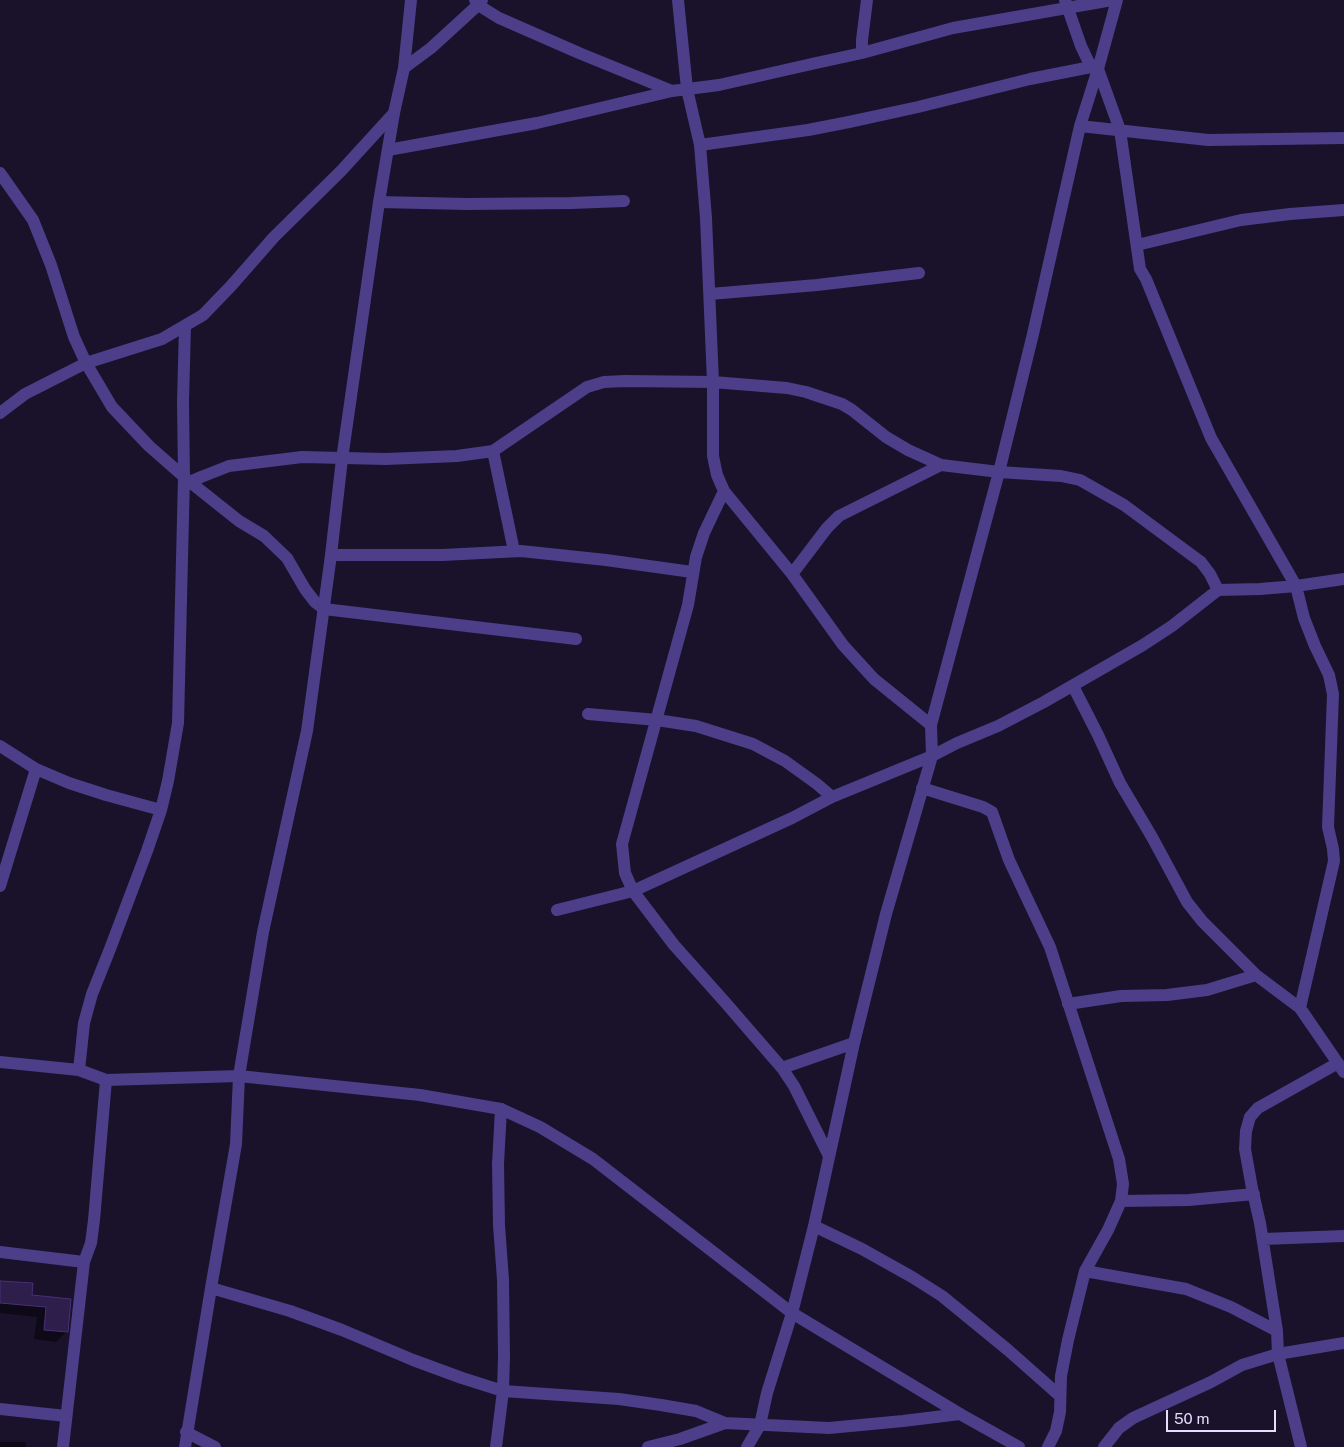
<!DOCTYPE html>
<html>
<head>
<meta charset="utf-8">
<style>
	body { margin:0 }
	#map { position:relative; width:1344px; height:1447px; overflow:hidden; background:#1a112b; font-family:"Public Sans",sans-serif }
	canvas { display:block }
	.scale { position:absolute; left:1166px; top:1410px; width:110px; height:22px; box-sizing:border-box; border:2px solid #e5dcfe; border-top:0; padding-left:6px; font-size:15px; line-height:18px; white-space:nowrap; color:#e5dcfe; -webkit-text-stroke:4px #1a112b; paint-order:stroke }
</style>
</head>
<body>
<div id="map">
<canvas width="1344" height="1447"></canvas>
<div class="scale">50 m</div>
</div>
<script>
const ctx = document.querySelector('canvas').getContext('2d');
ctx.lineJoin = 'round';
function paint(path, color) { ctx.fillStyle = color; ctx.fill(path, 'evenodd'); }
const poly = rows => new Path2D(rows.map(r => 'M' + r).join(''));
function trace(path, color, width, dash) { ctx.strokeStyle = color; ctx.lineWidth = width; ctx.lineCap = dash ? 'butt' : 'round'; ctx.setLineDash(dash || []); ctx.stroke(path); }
paint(poly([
	[0,1282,31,1296,70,1300,66,1332,56,1342,34,1339,37,1317,0,1313],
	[0,1442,26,1442,26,1447,0,1447]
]), '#0007');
const building = poly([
	[0,1281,33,1283,32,1295,71,1299,68,1332,44,1330,46,1307,0,1303,0,1281]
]);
paint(building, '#2e1e4b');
trace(building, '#493077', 1);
trace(poly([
	[475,0,478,5,499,18,579,53,672,91,719,85,816,63,862,53,953,28,1112,0],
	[678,0,687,89,700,145,706,218,713,382,713,456,717,475,724,491,792,574,843,645,874,679,931,725],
	[1065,0,1081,46,1091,67,1098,69,1120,130,1140,269,1146,279,1211,438,1296,586,1304,618,1315,646,1329,675,1333,694,1328,827,1333,849,1334,861,1300,1008],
	[862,53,862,40,867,0],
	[404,68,431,48,478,5,482,0],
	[1080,126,1208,140,1344,138],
	[700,145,808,130,849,122,918,107,1030,79,1091,67],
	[388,150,537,123,672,91],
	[0,173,33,220,51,265,74,337,86,363,112,407,149,446,190,482,239,521,264,536,287,558,305,589,315,602,324,609,576,639],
	[379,202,467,204,571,203,624,201],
	[1137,245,1241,220,1290,214,1344,210],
	[710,294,817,285,919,273],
	[0,413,25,394,86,363,162,339,203,315,231,286,274,237,341,171,394,113],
	[493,451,514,551],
	[190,482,201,477,229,466,302,457,386,459,457,456,493,451,587,387,604,382,625,381,713,382,787,388,806,392,842,404,852,410,886,437,908,450,941,465,999,472,1061,476,1080,480,1124,505,1201,562,1210,574,1218,590],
	[724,491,704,533,696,557,688,605,622,844,625,873,633,891,674,945,724,1001,782,1068,794,1086,828,1154],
	[331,555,442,555,521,551,606,560,692,572],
	[792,574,827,528,839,516,941,465],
	[1073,686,1098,735,1120,783,1152,837,1187,902,1202,921,1256,975,1300,1008,1344,1072],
	[588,714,657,720,696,726,753,744,785,761,817,784,832,797],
	[0,746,36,769,69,783,106,795,161,810],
	[922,788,983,807,992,812,1009,860,1050,947,1119,1159,1123,1184,1121,1201,1108,1230,1085,1271,1068,1340,1061,1376,1060,1412,1056,1431,1048,1447],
	[0,886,36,769],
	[557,910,633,891,792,818,832,797,932,756,957,743,998,726,1044,702,1143,645,1172,626,1218,590,1260,589,1296,586,1344,579],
	[1068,1004,1121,996,1167,995,1207,990,1256,975],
	[782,1068,854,1043],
	[79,1070,84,1023,92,994,110,949,147,851,161,810,168,781,178,723,184,477,183,402,185,326],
	[1121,1201,1189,1200,1254,1194],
	[814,1226,862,1249,912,1277,942,1296,1008,1350,1060,1396],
	[1263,1239,1344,1236],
	[0,1252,84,1262],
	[1085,1271,1186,1289,1231,1307,1277,1331],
	[211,1288,290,1311,342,1330,413,1360,462,1378,503,1391,619,1399,661,1405,696,1411,725,1423],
	[0,1409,66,1416],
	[186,1432,215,1447],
	[63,1447,84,1262,91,1243,94,1220,106,1080],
	[185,1447,211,1288,236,1144,239,1076],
	[496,1447,503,1391,504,1357,503,1280,499,1225,498,1164,501,1109],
	[648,1447,680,1439,725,1423,829,1428,903,1421,960,1414],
	[747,1447,760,1425,767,1393,792,1313,814,1226,854,1043,886,914,932,756,931,725,999,472,1033,334,1080,126,1098,69,1117,0],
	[1104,1447,1119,1428,1133,1418,1211,1382,1242,1365,1278,1354,1344,1343],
	[1301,1447,1278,1354,1277,1331,1260,1223,1252,1188,1245,1149,1246,1131,1250,1117,1258,1108,1338,1063]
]), '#4c3e89', 12);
trace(poly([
	[0,1062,79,1070,106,1080,239,1076,420,1095,501,1109,540,1127,593,1159,792,1313,960,1414,1019,1447],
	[239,1076,263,932,307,731,331,555,342,459,379,202,394,113,404,68,411,0]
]), '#4c3e89', 12);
</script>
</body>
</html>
